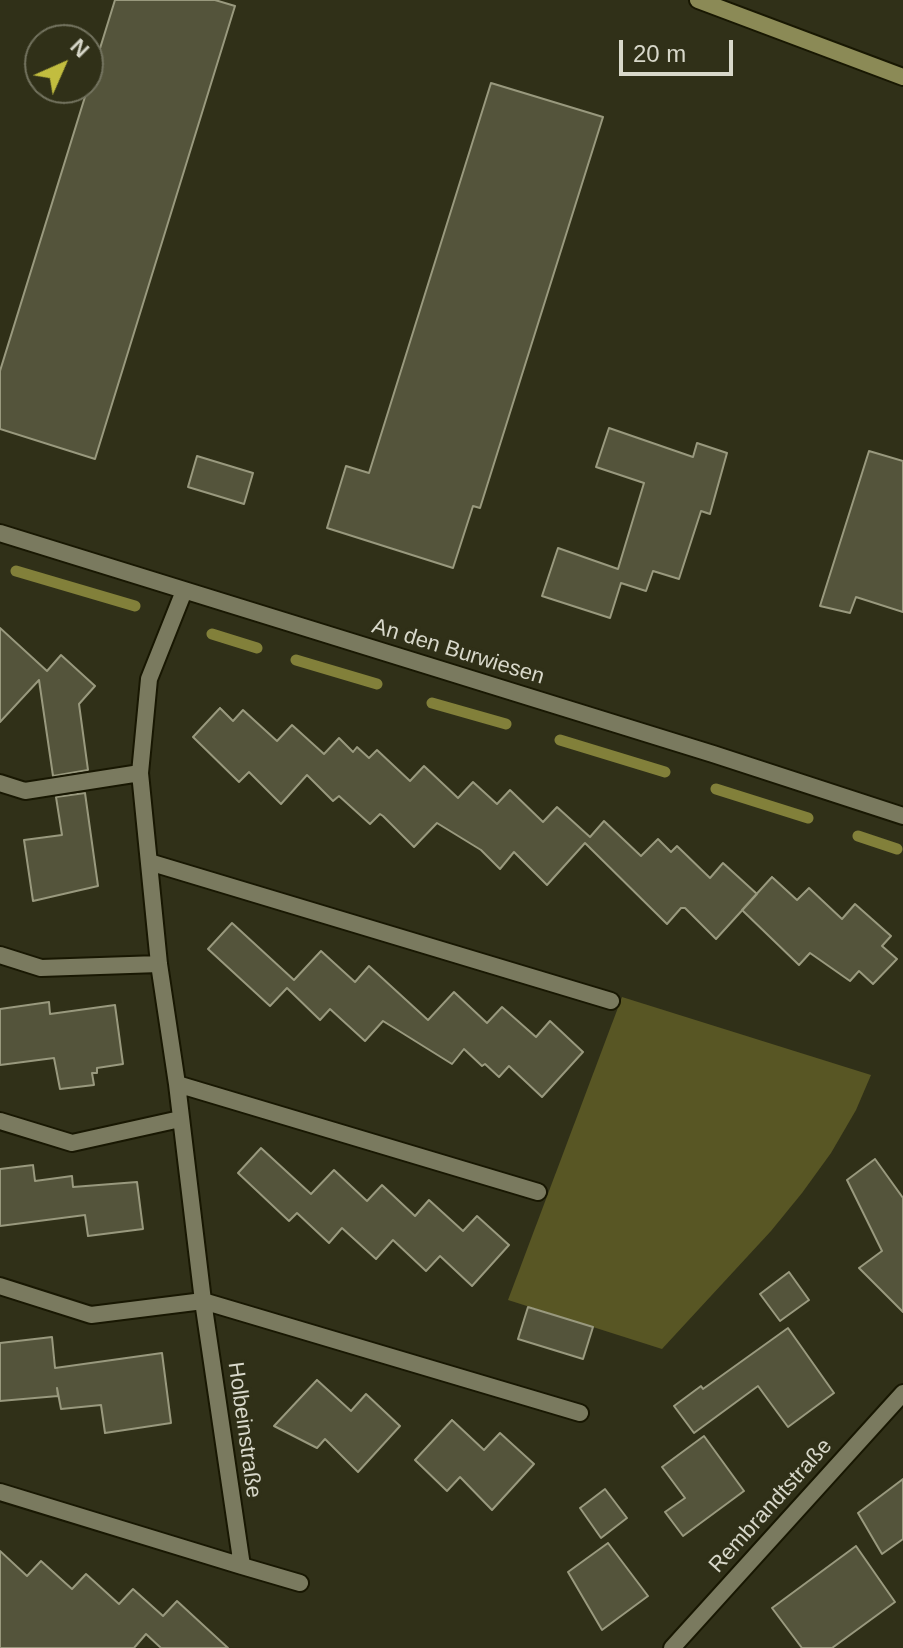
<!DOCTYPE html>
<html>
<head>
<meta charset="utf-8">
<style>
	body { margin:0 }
	#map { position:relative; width:903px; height:1648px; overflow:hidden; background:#303018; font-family:Helvetica,sans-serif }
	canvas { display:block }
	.north { position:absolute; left:24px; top:24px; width:80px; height:80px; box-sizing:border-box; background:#303018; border:2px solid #73735f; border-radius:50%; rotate:45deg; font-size:22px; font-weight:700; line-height:32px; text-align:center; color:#d8d8ca }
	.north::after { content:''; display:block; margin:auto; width:28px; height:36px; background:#c2bd3f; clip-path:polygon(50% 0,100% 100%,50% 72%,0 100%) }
	.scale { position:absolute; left:619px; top:40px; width:114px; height:36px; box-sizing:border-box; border:4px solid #d8d8ca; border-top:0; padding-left:10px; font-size:24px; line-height:28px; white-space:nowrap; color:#d8d8ca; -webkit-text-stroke:6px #303018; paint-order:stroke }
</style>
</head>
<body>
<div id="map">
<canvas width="903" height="1648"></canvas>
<div class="north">N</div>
<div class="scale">20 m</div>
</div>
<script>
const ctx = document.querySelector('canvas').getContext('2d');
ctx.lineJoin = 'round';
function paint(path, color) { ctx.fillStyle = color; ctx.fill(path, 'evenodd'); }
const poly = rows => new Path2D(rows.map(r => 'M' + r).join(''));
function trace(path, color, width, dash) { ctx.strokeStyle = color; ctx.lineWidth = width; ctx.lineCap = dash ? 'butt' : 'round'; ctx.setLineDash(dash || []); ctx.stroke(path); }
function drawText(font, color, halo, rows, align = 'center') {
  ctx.font = font + ' Helvetica,sans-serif'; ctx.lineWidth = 7; ctx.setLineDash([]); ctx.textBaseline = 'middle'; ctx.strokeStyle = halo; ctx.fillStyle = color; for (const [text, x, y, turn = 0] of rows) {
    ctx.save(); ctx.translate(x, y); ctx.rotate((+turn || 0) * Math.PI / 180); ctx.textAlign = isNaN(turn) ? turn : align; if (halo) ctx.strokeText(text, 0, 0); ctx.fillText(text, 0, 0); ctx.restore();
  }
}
paint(poly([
	[622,997,871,1075,856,1110,831,1153,802,1193,771,1231,662,1349,508,1300]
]), '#585624');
trace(poly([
	[16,571,135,606],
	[212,634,257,648],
	[296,660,377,684],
	[432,703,506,724],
	[560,740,665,772],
	[716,789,808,818],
	[858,836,897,849]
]), '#82803a', 11);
const building = poly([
	[115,0,215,0,235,6,95,459,0,429,0,371,115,0],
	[491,83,603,117,480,508,473,506,453,568,327,528,346,466,369,473,491,83],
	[609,428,693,457,697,443,727,453,710,514,701,511,679,579,653,571,646,591,621,583,610,618,542,596,558,548,618,569,644,483,596,467,609,428],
	[869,451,903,461,903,612,856,597,850,613,820,606,869,451],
	[197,456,253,473,244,504,188,487,197,456],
	[0,628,47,671,61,655,95,686,79,704,88,770,53,776,39,680,0,722,0,628],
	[220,708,233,721,243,710,277,741,292,725,324,754,339,738,353,752,357,747,369,758,377,750,410,781,424,766,458,798,473,782,497,804,510,790,543,822,557,807,590,837,604,821,641,856,658,839,671,852,677,846,710,878,723,863,757,894,716,939,685,908,681,908,667,924,585,843,547,885,514,852,500,869,481,850,437,823,414,847,383,816,380,814,370,824,339,796,333,801,307,775,281,804,249,772,239,782,193,737,220,708],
	[85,793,98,886,33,901,24,840,62,835,56,797,85,793],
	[772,877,797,900,809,888,842,919,855,904,891,936,882,946,897,959,873,984,859,971,850,981,810,953,799,965,742,910,772,877],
	[232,923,294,980,321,951,355,982,369,966,428,1020,454,992,487,1023,502,1007,536,1037,550,1021,583,1052,542,1097,509,1066,499,1077,485,1064,482,1066,464,1049,452,1064,383,1021,365,1041,330,1009,320,1020,287,988,270,1006,208,949,232,923],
	[49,1002,50,1014,115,1005,123,1064,97,1068,97,1073,92,1073,94,1085,60,1089,54,1058,0,1065,0,1009,49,1002],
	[261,1148,311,1194,334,1170,367,1201,382,1185,415,1216,429,1200,463,1231,477,1216,509,1245,472,1286,440,1256,426,1271,393,1240,376,1259,342,1228,329,1243,297,1213,289,1221,238,1173,261,1148],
	[875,1159,903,1198,903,1312,859,1268,882,1251,847,1180,875,1159],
	[33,1165,35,1181,72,1176,73,1187,137,1182,143,1229,88,1236,85,1215,0,1226,0,1169,33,1165],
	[789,1272,809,1300,780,1321,760,1294,789,1272],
	[528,1307,593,1327,583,1359,518,1339,528,1307],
	[788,1328,834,1393,788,1427,758,1386,694,1433,674,1406,701,1386,703,1389,788,1328],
	[52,1337,55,1368,162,1353,171,1423,105,1433,101,1405,61,1409,57,1388,58,1396,0,1401,0,1343,52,1337],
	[317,1380,351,1411,366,1394,400,1426,358,1472,325,1439,317,1448,274,1426,317,1380],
	[452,1420,484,1450,500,1433,534,1464,492,1510,460,1477,447,1491,415,1460,452,1420],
	[704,1436,744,1491,683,1536,665,1512,685,1498,662,1467,704,1436],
	[903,1479,903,1539,882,1554,858,1513,903,1479],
	[605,1489,627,1518,601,1538,580,1508,605,1489],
	[608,1543,648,1596,602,1630,568,1572,608,1543],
	[856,1546,895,1602,832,1648,802,1648,772,1608,856,1546],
	[0,1551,27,1576,41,1561,72,1589,86,1574,119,1604,133,1589,163,1616,177,1601,228,1648,161,1648,146,1634,134,1648,0,1648,0,1551]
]);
paint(building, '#54543b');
trace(building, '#99997e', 2);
const minor = poly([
	[0,533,713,754,903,816],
	[0,783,25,791,140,773],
	[149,862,611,1001],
	[0,955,41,968,159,964],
	[177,1084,538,1192],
	[0,1121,72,1143,180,1119],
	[0,1286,91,1315,203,1301,580,1413],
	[0,1492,242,1566,203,1301,177,1084,159,964,140,773,149,679,184,591],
	[242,1566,300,1583],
	[672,1648,903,1393]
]);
const secondary = poly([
	[698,0,903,77]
]);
trace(minor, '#181702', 20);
trace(secondary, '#181702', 20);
trace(minor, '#7a7a5f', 16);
trace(secondary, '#8b8a56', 16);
drawText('22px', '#d8d8ca', '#303018', [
	["An den Burwiesen",458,652,17],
	["Holbeinstraße",244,1430,82],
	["Rembrandtstraße",771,1506,-48]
]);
</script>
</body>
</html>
